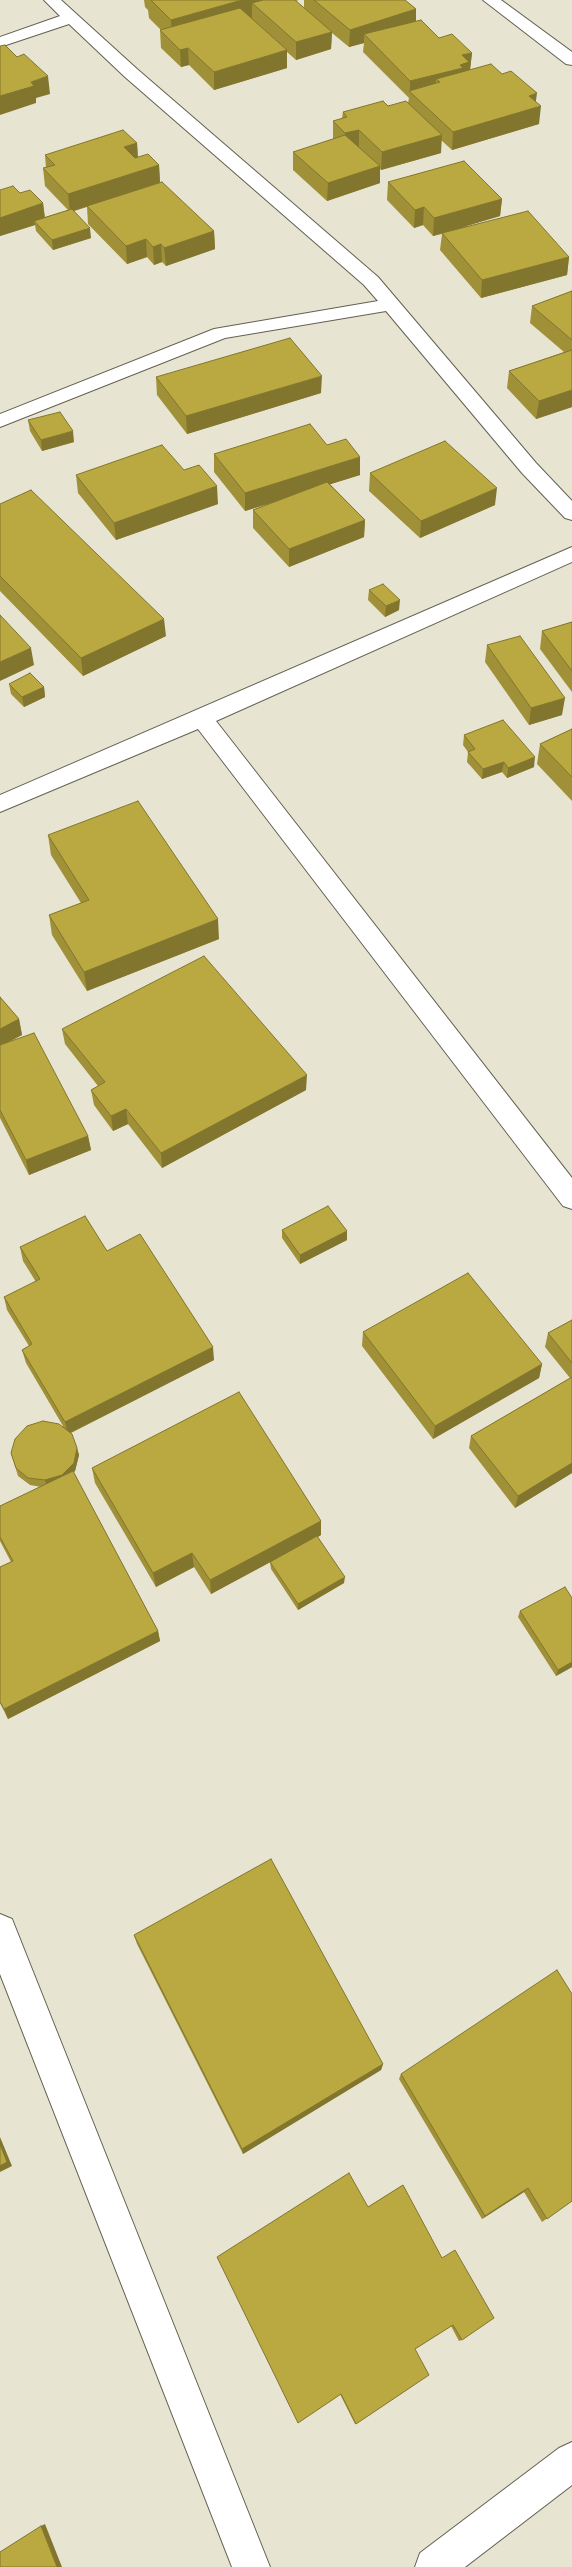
<!DOCTYPE html>
<html>
<head>
<meta charset="utf-8">
<style>
	body { margin:0 }
	canvas { display:block; background:#e7e4d2 }
</style>
</head>
<body>
<canvas width="572" height="2567"></canvas>
<script>
const ctx = document.querySelector('canvas').getContext('2d');
ctx.lineJoin = 'round';
const poly = rows => new Path2D(rows.map(r => 'M' + r).join(''));
function trace(path, color, width, dash) { ctx.strokeStyle = color; ctx.lineWidth = width; ctx.lineCap = dash ? 'butt' : 'round'; ctx.setLineDash(dash || []); ctx.stroke(path); }
function paint(path, color) { ctx.fillStyle = color; ctx.fill(path, 'evenodd'); }
const street = poly([
	[44,0,61,0,137,69,378,277,536,463,572,501,572,520,565,518,522,473,386,311,225,338,0,427,0,414,214,329,378,301,364,285,125,77,69,24,0,47,0,37,60,16,44,0],
	[483,0,501,0,572,52,572,65,566,64,483,0],
	[572,547,572,562,216,721,572,1178,572,1209,563,1206,198,729,0,812,0,795,572,547],
	[0,1914,12,1919,270,2567,232,2567,0,1974,0,1914],
	[572,2442,572,2485,465,2567,415,2567,420,2553,559,2448,572,2442]
]);
trace(street, '#646152', 2);
paint(street, '#fff');
paint(poly([
	[144,0,299,0,296,1,304,8,304,0,405,0,416,9,416,22,439,38,472,53,470,70,502,74,536,102,539,124,452,150,441,140,441,153,381,170,380,169,380,183,327,201,293,170,293,152,333,139,333,121,342,118,343,112,408,103,409,98,363,52,364,43,349,47,332,33,331,49,296,60,287,52,287,68,214,90,189,65,181,67,161,48,160,30,161,30,149,18,148,10,145,7],
	[137,143,138,158,159,165,160,182,214,231,215,249,166,266,162,262,154,265,147,257,127,264,88,224,87,207,74,211,91,238,53,250,36,231,35,225,0,236,0,190,20,193,43,203,45,217,68,210,45,186,43,168,46,168,45,155],
	[388,182,502,199,500,216,466,226,569,257,567,275,481,298,440,250,442,234,433,236,423,225,414,228,387,200],
	[572,291,572,407,536,419,507,388,509,371,564,352,530,323,532,306],
	[156,377,321,393,187,434,157,395],
	[28,420,74,442,42,451,30,431],
	[327,445,360,475,330,484,365,520,364,537,289,567,253,528,253,510,275,502,245,511,214,472,214,454],
	[184,470,218,504,116,540,78,493,76,475],
	[370,473,495,505,420,538,369,491],
	[0,504,166,636,83,676,0,591],
	[369,590,399,610,385,617,368,600],
	[572,622,572,692,540,649,542,631],
	[487,645,562,715,529,725,485,662],
	[9,684,44,687,45,697,24,707,11,694],
	[572,729,572,801,537,764,540,744],
	[464,735,534,767,507,778,502,772,482,779,467,762,468,752,463,745],
	[48,835,219,939,87,991,52,935,49,915,81,903,51,855],
	[0,997,19,1019,22,1035,7,1043,88,1136,91,1150,29,1175,0,1118],
	[62,1029,306,1090,162,1168,128,1124,113,1131,94,1105,91,1090,98,1086,65,1044],
	[282,1230,347,1231,347,1240,300,1264,282,1238],
	[20,1247,107,1251,214,1360,71,1433,77,1448,79,1455,75,1471,73,1472,158,1631,160,1641,8,1719,0,1703,0,1567,11,1562,0,1541,0,1506,41,1487,30,1485,18,1476,11,1453,63,1426,26,1363,22,1350,29,1346,7,1310,4,1297,36,1282,23,1261],
	[572,1320,572,1473,515,1508,469,1448,471,1436,570,1378,545,1347,548,1333],
	[363,1332,542,1364,539,1378,433,1439,362,1346],
	[92,1468,321,1521,321,1535,318,1537,344,1583,298,1610,271,1569,270,1562,211,1594,194,1567,156,1587,95,1483],
	[520,1611,572,1667,556,1676,518,1617],
	[134,1935,383,2064,381,2070,243,2154,137,1944],
	[401,2074,572,2201,542,2222,524,2192,482,2219,399,2079],
	[403,2185,462,2340,459,2341,451,2326,415,2349,356,2424,355,2424,340,2394,368,2207]
]), '#a09038');
paint(poly([
	[242,0,279,0,252,3,252,19,172,41,171,20],
	[416,9,416,27,364,34,364,43,349,47,350,30],
	[332,32,331,49,296,60,296,42],
	[188,48,189,65,181,67,180,50],
	[287,50,287,68,214,90,214,72],
	[472,53,470,70,440,82,436,79,435,92,410,92,410,81,462,55],
	[48,76,50,94,36,98,36,103,0,115,0,96,31,82],
	[537,93,535,108,541,106,539,124,452,150,453,132,529,96],
	[359,130,359,147,345,151,345,133],
	[442,135,441,153,381,170,382,152],
	[137,143,138,161,124,147],
	[159,165,160,183,70,212,68,194],
	[380,166,380,183,327,201,328,183],
	[502,199,500,216,433,236,434,218],
	[43,203,45,221,34,221,35,225,0,236,0,218],
	[424,207,423,225,414,228,415,210],
	[90,228,91,238,53,250,52,240],
	[214,231,215,249,166,266,164,248],
	[146,239,147,257,127,264,126,246],
	[161,244,162,262,154,265,153,247],
	[569,257,567,275,481,298,482,280],
	[322,376,321,393,187,434,186,416],
	[572,390,572,407,536,419,539,401],
	[73,431,74,442,42,451,41,440],
	[360,457,360,475,245,511,245,493],
	[217,486,218,504,116,540,114,523],
	[497,488,495,505,420,538,421,521],
	[365,520,364,537,289,567,289,549],
	[400,600,399,610,385,617,386,606],
	[164,619,166,636,83,676,81,658],
	[31,648,34,665,0,681,0,662],
	[44,687,45,697,24,707,22,697],
	[565,698,562,715,529,725,531,708],
	[535,757,534,767,507,778,508,768],
	[504,762,502,772,482,779,483,769],
	[218,919,219,939,87,991,84,972],
	[19,1019,22,1035,0,1046,0,1029],
	[307,1075,306,1090,162,1168,161,1153],
	[126,1109,128,1124,113,1131,111,1116],
	[88,1136,91,1150,29,1175,26,1160],
	[347,1231,347,1240,300,1264,300,1255],
	[213,1347,214,1360,68,1434,65,1422],
	[542,1364,539,1378,433,1439,435,1426],
	[77,1448,79,1455,75,1471,64,1482,47,1488,45,1480],
	[572,1463,572,1473,515,1508,518,1496],
	[321,1521,321,1535,211,1594,210,1580],
	[192,1553,194,1567,156,1587,153,1573],
	[345,1577,344,1583,298,1610,298,1604],
	[158,1631,160,1641,8,1719,4,1709],
	[572,1662,572,1667,556,1676,558,1670],
	[383,2064,381,2070,243,2154,242,2149],
	[0,2137,12,2166,0,2172],
	[528,2188,524,2192,482,2219,485,2216],
	[45,2524,62,2567,57,2567,41,2526]
]), '#82762e');
const building = poly([
	[151,0,242,0,171,20,151,0],
	[263,0,295,0,332,32,296,42,252,3,263,0],
	[314,0,405,0,416,9,350,30,314,0],
	[240,8,287,50,214,72,188,48,180,50,160,30,240,8],
	[421,20,439,38,452,34,472,53,462,55,469,62,460,65,463,68,410,81,364,34,421,20],
	[5,45,17,57,24,54,48,76,31,82,34,86,0,96,0,46,5,45],
	[491,64,502,74,511,71,537,93,529,96,541,106,453,132,409,91,440,82,436,79,491,64],
	[383,101,388,106,406,101,442,135,382,152,359,130,345,133,333,121,347,117,343,112,383,101],
	[123,130,137,143,124,147,135,158,148,154,159,165,68,194,43,168,55,165,45,155,123,130],
	[345,135,380,166,328,183,293,152,345,135],
	[464,161,502,199,434,218,424,207,415,210,388,182,464,161],
	[162,182,214,231,164,248,161,244,153,247,146,239,126,246,87,206,162,182],
	[13,186,20,193,30,190,43,203,0,218,0,190,13,186],
	[72,209,90,228,52,240,34,221,72,209],
	[528,211,569,257,482,280,442,233,528,211],
	[572,291,572,340,532,306,572,291],
	[290,338,322,376,186,416,156,377,290,338],
	[572,350,572,390,539,401,509,371,572,350],
	[60,412,73,431,41,440,28,420,60,412],
	[310,424,327,445,346,439,360,457,245,493,214,454,310,424],
	[445,441,497,488,421,521,370,473,445,441],
	[162,445,184,470,199,465,217,486,114,523,76,475,162,445],
	[327,482,365,520,289,549,253,510,327,482],
	[31,490,164,619,81,658,0,576,0,504,31,490],
	[383,584,400,600,386,606,369,590,383,584],
	[0,615,31,648,0,662,0,615],
	[572,622,572,671,542,631,572,622],
	[520,636,565,698,531,708,487,645,520,636],
	[30,673,44,687,22,697,9,684,30,673],
	[503,720,535,757,508,768,504,762,483,769,468,752,475,749,464,735,503,720],
	[572,729,572,777,540,744,572,729],
	[138,801,218,919,84,972,49,915,89,900,48,835,138,801],
	[204,956,307,1075,161,1153,126,1109,111,1116,91,1090,105,1082,62,1029,204,956],
	[0,997,19,1019,0,1029,0,997],
	[34,1033,88,1136,26,1160,0,1110,0,1045,34,1033],
	[328,1206,347,1231,300,1255,282,1230,328,1206],
	[85,1216,107,1251,140,1234,213,1347,65,1422,22,1350,32,1344,4,1297,40,1279,20,1247,85,1216],
	[468,1273,542,1364,435,1426,363,1332,468,1273],
	[572,1320,572,1363,548,1333,572,1320],
	[572,1377,572,1463,518,1496,471,1436,572,1377],
	[239,1392,321,1521,210,1580,192,1553,153,1573,92,1468,239,1392],
	[43,1421,59,1424,72,1434,77,1448,74,1463,62,1475,45,1480,28,1478,16,1468,11,1453,15,1439,27,1426,43,1421],
	[73,1471,158,1631,4,1709,0,1702,0,1567,13,1561,0,1537,0,1506,73,1471],
	[317,1536,345,1577,298,1604,270,1562,317,1536],
	[565,1587,572,1598,572,1662,558,1670,520,1611,565,1587],
	[271,1859,383,2064,242,2149,134,1935,271,1859],
	[557,1970,572,1994,572,2201,547,2219,528,2188,485,2216,401,2074,557,1970],
	[0,2144,7,2162,0,2166,0,2144],
	[349,2173,368,2207,403,2185,442,2258,455,2250,494,2318,462,2340,453,2325,415,2349,429,2375,356,2424,341,2394,298,2423,217,2257,349,2173],
	[41,2526,57,2567,0,2567,0,2552,41,2526]
]);
paint(building, '#baa841');
trace(building, '#82762e', 1);
</script>
</body>
</html>
